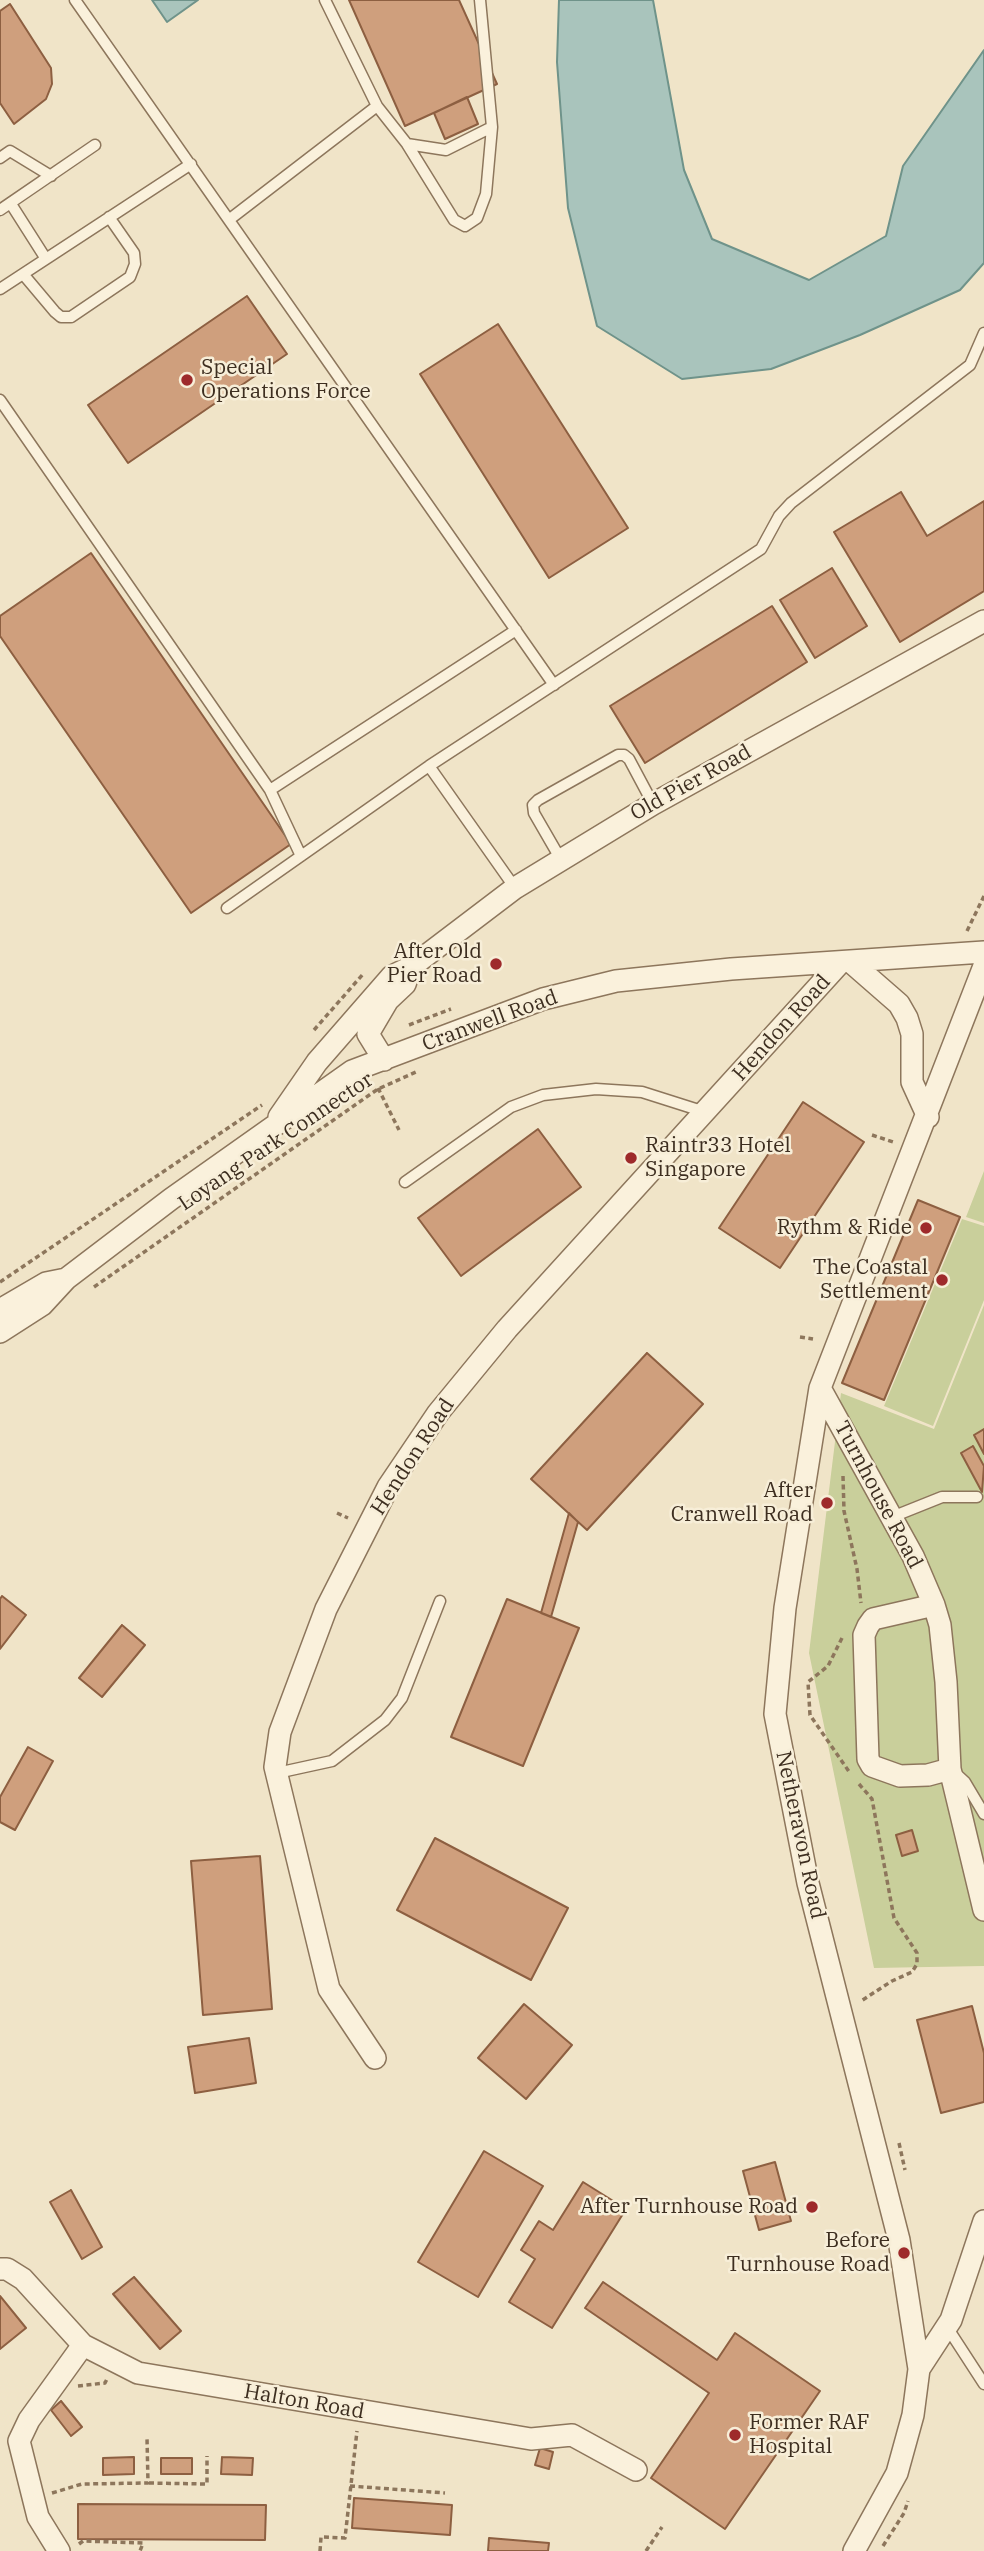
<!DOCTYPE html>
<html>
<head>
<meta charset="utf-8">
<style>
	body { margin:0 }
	canvas { display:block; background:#f0e4c8 }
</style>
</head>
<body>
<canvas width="984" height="2551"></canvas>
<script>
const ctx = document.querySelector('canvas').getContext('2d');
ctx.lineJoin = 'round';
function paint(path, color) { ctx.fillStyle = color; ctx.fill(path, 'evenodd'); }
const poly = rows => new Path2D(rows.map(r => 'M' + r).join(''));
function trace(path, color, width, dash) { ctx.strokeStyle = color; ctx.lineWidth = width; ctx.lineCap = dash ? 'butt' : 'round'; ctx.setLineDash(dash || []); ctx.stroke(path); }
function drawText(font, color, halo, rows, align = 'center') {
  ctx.font = font + ' "IBM Plex Serif",serif'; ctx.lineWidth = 5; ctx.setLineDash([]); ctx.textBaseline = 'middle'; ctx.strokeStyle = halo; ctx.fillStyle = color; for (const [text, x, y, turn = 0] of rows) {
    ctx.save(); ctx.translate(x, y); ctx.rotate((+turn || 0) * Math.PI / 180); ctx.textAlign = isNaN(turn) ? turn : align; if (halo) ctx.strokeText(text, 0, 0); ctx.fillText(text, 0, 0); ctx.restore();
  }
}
paint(poly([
	[984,1171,984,1223,966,1217],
	[962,1219,984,1226,984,1300,933,1426,884,1406],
	[984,1305,984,1966,874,1968,809,1653,841,1393,934,1429]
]), '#c9cf9b');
const water = poly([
	[152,0,198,0,167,22,152,0],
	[559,0,653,0,684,170,712,239,809,280,886,236,903,166,984,50,984,263,960,290,860,335,771,369,682,379,597,326,568,208,557,62,559,0]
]);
paint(water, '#a9c4bc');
trace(water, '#6f938a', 2);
const building = poly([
	[349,0,459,0,497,84,405,126,349,0],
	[10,4,51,68,52,84,46,99,14,124,0,103,0,11,10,4],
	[467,97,478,124,445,139,434,113,467,97],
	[247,296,287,354,128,463,88,405,247,296],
	[498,324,628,528,549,578,420,374,498,324],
	[901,492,927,536,984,501,984,591,900,642,834,532,901,492],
	[91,553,291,844,191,913,0,636,0,616,91,553],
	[832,568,867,626,815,658,780,600,832,568],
	[772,606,807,662,645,763,610,706,772,606],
	[803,1102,864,1142,780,1268,719,1228,803,1102],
	[538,1129,581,1187,461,1276,418,1218,538,1129],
	[918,1200,960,1217,884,1400,842,1383,918,1200],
	[647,1353,703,1404,587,1530,531,1479,647,1353],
	[984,1429,984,1454,974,1435,984,1429],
	[973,1446,984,1466,982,1492,961,1453,973,1446],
	[569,1513,578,1522,551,1617,541,1613,569,1513],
	[2,1596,26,1615,0,1649,0,1599,2,1596],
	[507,1599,579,1628,523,1766,451,1737,507,1599],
	[122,1625,145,1645,102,1697,79,1678,122,1625],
	[28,1747,53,1761,15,1830,0,1822,0,1797,28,1747],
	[912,1830,918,1851,902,1856,896,1835,912,1830],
	[435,1838,568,1908,531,1980,397,1910,435,1838],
	[260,1856,272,2009,203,2015,191,1861,260,1856],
	[524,2004,572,2045,526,2099,478,2058,524,2004],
	[972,2006,984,2053,984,2102,941,2113,917,2020,972,2006],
	[249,2038,256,2083,195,2093,188,2047,249,2038],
	[484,2151,543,2186,478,2297,418,2262,484,2151],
	[775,2162,791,2221,759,2230,743,2171,775,2162],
	[583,2182,626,2209,552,2328,509,2302,535,2259,521,2250,539,2221,553,2230,583,2182],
	[71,2190,102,2247,82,2259,50,2202,71,2190],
	[134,2277,181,2331,160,2349,113,2294,134,2277],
	[603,2282,717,2360,735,2333,820,2391,725,2529,651,2478,709,2393,585,2308,603,2282],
	[0,2296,26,2328,0,2349,0,2296],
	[61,2401,82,2427,71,2436,51,2410,61,2401],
	[540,2448,553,2452,549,2469,535,2465,540,2448],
	[134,2457,134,2474,103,2475,103,2458,134,2457],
	[222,2457,253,2458,252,2475,221,2474,222,2457],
	[161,2458,192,2458,192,2474,161,2474,161,2458],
	[354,2498,452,2505,450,2535,352,2528,354,2498],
	[78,2504,266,2505,265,2540,78,2539,78,2504],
	[489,2538,549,2543,548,2551,488,2551,489,2538]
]);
paint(building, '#cf9f7d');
trace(building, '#8d5f41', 2);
const service = poly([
	[75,0,554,685],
	[325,0,377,106,407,144,454,220,465,226,477,218,486,194,492,127,480,0],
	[407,144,446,150,492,127],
	[0,158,10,151,51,176],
	[11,204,46,259],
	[0,210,95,145],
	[230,219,377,106],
	[23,274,55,312,61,317,71,317,130,277,135,264,134,253,109,217],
	[0,289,191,164],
	[0,400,270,790,301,856],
	[429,766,515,888],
	[270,790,516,630],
	[560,858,534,813,533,805,538,800,618,755,624,755,629,759,653,804],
	[227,908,429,766,761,549,779,516,791,503,970,365,984,333],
	[405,1182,511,1107,543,1095,596,1089,642,1092,705,1112],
	[892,1517,942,1497,977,1497],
	[952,1770,965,1782,984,1814],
	[277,1773,332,1761,385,1720,402,1698,440,1601],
	[947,2327,984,2384]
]);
const minor = poly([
	[852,963,899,1004,907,1018,912,1034,912,1082,928,1117],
	[384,1060,368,1034,388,1000,405,984,411,967],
	[279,1117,317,1062,392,976,411,967,515,888,653,804,984,621],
	[0,1310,46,1283,66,1279],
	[0,1332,42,1305,66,1279,171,1199,352,1071,543,999,616,981,731,969,984,952],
	[820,1388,913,1556,934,1605,940,1625,946,1682,950,1769,984,1910],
	[934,1605,873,1619,868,1626,864,1635,868,1759,872,1766,900,1776,928,1775,950,1769],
	[375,2058,329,1989,275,1767,280,1732,326,1609,388,1487,438,1413,507,1329,839,964],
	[0,2269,7,2269,23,2279,83,2345,138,2373,531,2439,572,2435,636,2470],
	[919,2369,951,2320,984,2221],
	[59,2551,38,2517,19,2441,29,2420,83,2345],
	[854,2551,897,2473,913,2415,919,2369,899,2240,808,1883,775,1714,785,1608,820,1388,984,966]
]);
trace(service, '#8d765c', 13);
trace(minor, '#8d765c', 24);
trace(poly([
	[967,931,984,896],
	[409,1025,451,1009],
	[314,1030,364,973],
	[378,1088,399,1130],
	[872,1135,893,1142],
	[0,1282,262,1105],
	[94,1287,378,1089,416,1072],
	[800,1337,813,1339],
	[843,1476,844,1511,857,1569,861,1603],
	[337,1513,348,1518],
	[842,1638,828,1666,808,1682,810,1715,850,1773],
	[859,1784,872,1799,894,1918,917,1953,917,1964,912,1972,892,1981,861,2001],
	[899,2143,905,2170],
	[78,2386,105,2383,107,2379],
	[149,2483,207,2484,207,2456],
	[350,2486,445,2493],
	[52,2493,82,2484,148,2483,147,2438],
	[79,2544,83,2541,143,2543,140,2551],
	[883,2546,904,2513,908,2501],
	[320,2551,321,2537,345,2538,357,2431],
	[646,2551,662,2527]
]), '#8d765c', 3.5, [5, 3.5]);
trace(service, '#faf1dc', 10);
trace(minor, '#faf1dc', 21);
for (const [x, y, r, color] of [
	[187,380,7,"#9e2a2b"],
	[496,964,7,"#9e2a2b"],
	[631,1158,7,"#9e2a2b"],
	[926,1228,7,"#9e2a2b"],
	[942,1280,7,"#9e2a2b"],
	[827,1503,7,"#9e2a2b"],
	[812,2207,7,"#9e2a2b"],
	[904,2253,7,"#9e2a2b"],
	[735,2435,7,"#9e2a2b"]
]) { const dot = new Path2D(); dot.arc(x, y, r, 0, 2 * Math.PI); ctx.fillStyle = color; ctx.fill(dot); trace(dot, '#f7eed8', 2.5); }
drawText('21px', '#3d2e20', '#f7eed8', [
	["Special",201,368,"left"],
	["Operations Force",201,392,"left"],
	["After Old",482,952],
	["Pier Road",482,976],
	["Raintr33 Hotel",645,1146,"left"],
	["Singapore",645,1170,"left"],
	["Rythm & Ride",912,1228],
	["The Coastal",928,1268],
	["Settlement",928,1292],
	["After",813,1491],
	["Cranwell Road",813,1515],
	["After Turnhouse Road",798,2207],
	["Before",890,2241],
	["Turnhouse Road",890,2265],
	["Former RAF",749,2423,"left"],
	["Hospital",749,2447,"left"]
], 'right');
drawText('21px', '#3d2e20', '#f7eed8', [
	["Old Pier Road",691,783,-29],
	["Cranwell Road",490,1021,-20],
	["Hendon Road",782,1028,-48],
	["Loyang Park Connector",276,1142,-34],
	["Hendon Road",413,1457,-57],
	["Turnhouse Road",878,1495,62],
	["Netheravon Road",800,1835,78],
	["Halton Road",304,2402,10]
]);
</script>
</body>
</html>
